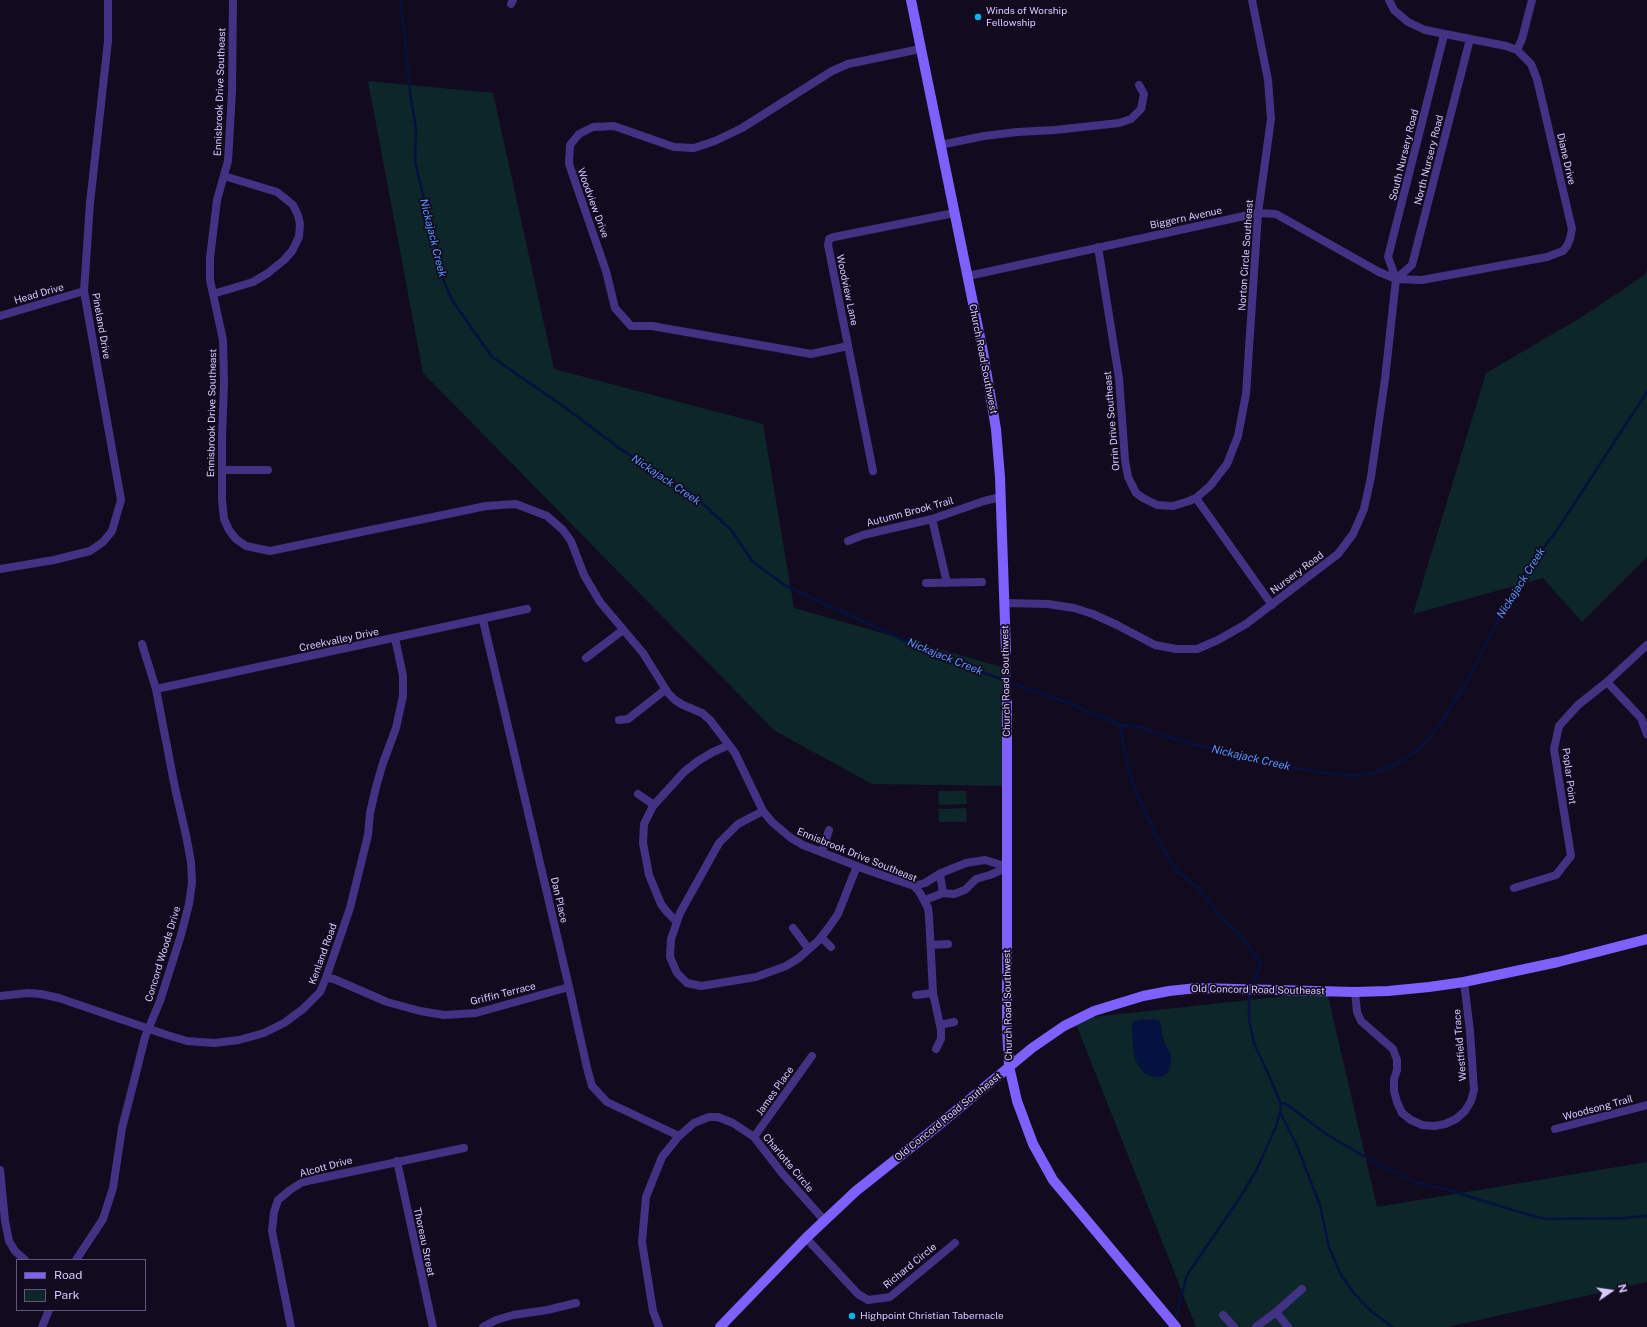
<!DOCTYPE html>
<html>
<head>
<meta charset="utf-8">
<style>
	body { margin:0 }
	#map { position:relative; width:1647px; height:1327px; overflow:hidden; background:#120b20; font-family:"Public Sans",sans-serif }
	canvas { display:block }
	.legend { position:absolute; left:16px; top:1259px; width:130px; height:52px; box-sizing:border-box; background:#120b20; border:1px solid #615779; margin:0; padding:5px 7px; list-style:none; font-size:12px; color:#d8c9ff }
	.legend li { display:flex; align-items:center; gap:8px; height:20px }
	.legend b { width:20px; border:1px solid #615779 }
	.north { position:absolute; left:1591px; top:1271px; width:40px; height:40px; -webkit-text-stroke:3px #120b20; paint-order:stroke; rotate:77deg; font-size:11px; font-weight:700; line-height:16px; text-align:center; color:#d8c9ff }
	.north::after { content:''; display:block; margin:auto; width:14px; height:18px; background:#d8c9ff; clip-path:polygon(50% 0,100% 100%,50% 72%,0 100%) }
</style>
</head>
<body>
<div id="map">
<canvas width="1647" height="1327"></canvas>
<ul class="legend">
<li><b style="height:5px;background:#7e60ff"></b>Road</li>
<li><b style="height:11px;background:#0d262a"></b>Park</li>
</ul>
<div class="north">N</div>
</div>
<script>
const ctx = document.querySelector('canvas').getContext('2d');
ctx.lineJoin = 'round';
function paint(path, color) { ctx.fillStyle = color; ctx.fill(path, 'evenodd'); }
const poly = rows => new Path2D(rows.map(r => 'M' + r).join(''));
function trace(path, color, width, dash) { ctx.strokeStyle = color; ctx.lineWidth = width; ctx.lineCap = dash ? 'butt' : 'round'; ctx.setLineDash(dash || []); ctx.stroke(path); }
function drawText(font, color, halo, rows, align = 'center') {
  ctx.font = font + ' "Public Sans",sans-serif'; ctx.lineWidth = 3.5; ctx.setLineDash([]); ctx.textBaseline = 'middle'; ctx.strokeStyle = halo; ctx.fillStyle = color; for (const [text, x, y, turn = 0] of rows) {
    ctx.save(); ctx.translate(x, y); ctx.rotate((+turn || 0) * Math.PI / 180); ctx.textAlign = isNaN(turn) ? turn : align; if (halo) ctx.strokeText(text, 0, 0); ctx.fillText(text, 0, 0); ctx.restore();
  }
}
paint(poly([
	[368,81,493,93,554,369,763,424,794,608,1005,668,1011,786,872,784,775,731,423,373],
	[1647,266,1647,557,1582,622,1543,578,1413,614,1486,373,1582,317,1615,295,1646,274],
	[938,791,966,791,967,804,939,805],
	[966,808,967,822,939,822,938,809],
	[1314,993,1328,996,1377,1207,1647,1162,1647,1282,1448,1327,1196,1327,1074,1019]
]), '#0d262a');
paint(poly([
	[1153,1019,1160,1021,1163,1038,1171,1056,1171,1065,1168,1072,1162,1077,1154,1077,1144,1073,1135,1060,1133,1048,1132,1028,1133,1022,1139,1020]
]), '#05113e');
trace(poly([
	[400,0,404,28,410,92,416,129,415,162,436,247,440,272,452,300,492,357,563,406,619,448,700,501,732,531,753,562,786,586,945,659,1065,702,1123,726,1126,725,1142,728,1174,739,1251,759,1318,772,1356,776,1378,772,1398,764,1415,752,1427,741,1442,721,1467,682,1506,604,1525,573,1559,527,1647,392],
	[1120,725,1129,771,1138,797,1162,847,1176,870,1197,887,1224,920,1240,934,1261,964,1252,987],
	[1281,1104,1285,1103,1326,1134,1374,1162,1417,1183,1445,1189,1519,1212,1545,1219,1623,1218,1647,1216],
	[1280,1112,1297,1146,1320,1205,1329,1247,1341,1275,1354,1293,1372,1312,1393,1327],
	[1176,1318,1187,1275,1241,1196,1257,1169,1277,1124,1280,1112,1281,1104,1271,1080,1254,1043,1249,1020,1249,998,1250,992],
	[1164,1327,1166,1326]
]), '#05113e', 2.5);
trace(poly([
	[233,0,232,91,228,161,217,200,210,258,210,280,223,340,224,383,222,436,222,500,224,519,229,530,236,539,246,546,270,551,486,506,516,504,547,516,563,530,571,541,584,575,600,602,643,653,668,693,675,700,683,705,702,713,710,720,729,745,735,753,763,811,772,822,791,838,803,845,867,870,914,886,920,893,928,908,929,916,933,993,941,1030,941,1039,936,1049],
	[511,4,513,0],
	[1517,50,1522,39,1532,0],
	[940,145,984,136,1017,132,1055,130,1119,123,1131,119,1141,109,1144,94,1139,85],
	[1098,247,1119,378,1125,460,1128,477,1136,493,1143,498,1157,505,1173,506,1189,501,1196,498,1210,486,1227,464,1238,436,1246,394,1258,213,1271,119,1268,80,1252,0],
	[968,276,1258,213,1276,214,1379,272,1396,279,1422,280,1547,257,1563,251,1567,246,1570,239,1572,229,1537,79,1531,64,1517,50,1506,46,1425,30,1408,22,1394,10,1389,0],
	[1396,279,1412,265,1470,39],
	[213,294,253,282,268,273,284,260,292,251,299,237,300,224,298,215,293,205,287,200,277,192,224,176],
	[0,316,84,291],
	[848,346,811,354,652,326,631,326,615,308,606,271,569,164,570,145,579,134,593,127,614,126,674,147,694,148,715,141,742,128,832,71,848,64,920,49],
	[222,470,268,470],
	[873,471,828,245,829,239,834,237,954,213],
	[1196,498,1272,605],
	[932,519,947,583],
	[848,541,863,535,932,519,984,501,1001,497],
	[0,569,54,560,90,551,103,542,112,531,121,500,84,291,90,203,108,41,108,0],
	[926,583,982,582],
	[1004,603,1048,604,1074,608,1093,614,1117,625,1155,645,1176,649,1197,649,1218,640,1246,624,1338,554,1353,534,1364,509,1371,477,1385,379,1396,279,1388,257,1444,35],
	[483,620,569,987,587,1068,592,1086,607,1102,679,1136],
	[1006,652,1007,702],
	[586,658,623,630],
	[1607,682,1641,718,1647,734],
	[156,689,527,609],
	[619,720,628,719,665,690],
	[638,794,654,805],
	[763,811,738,824,719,843,680,913,671,939,670,957,677,973,687,983,701,986,756,977,786,966,799,958,819,940,829,927,838,914,857,866],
	[822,852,829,830],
	[940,874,943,893],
	[914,886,925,883,941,873,966,863,985,860,1008,867],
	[1514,888,1556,875,1571,856,1554,749,1559,726,1578,705,1607,682,1647,645],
	[925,900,943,893,954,894,965,890,976,879,990,875,1008,867],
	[677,922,667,912,661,904,649,875,643,843,644,824,653,806,684,772,698,761,713,752,729,745],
	[793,928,808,948],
	[821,937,831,947],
	[931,945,948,944],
	[326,978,334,979,387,1002,420,1011,444,1015,476,1013,569,987],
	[1355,992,1357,1012,1361,1021,1393,1049,1397,1060,1397,1070,1394,1079,1394,1091,1397,1102,1402,1113,1411,1120,1422,1125,1434,1126,1445,1124,1456,1119,1465,1111,1471,1101,1474,1090,1470,1031,1464,982],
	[916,995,933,993],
	[0,996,28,993,41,994,59,998,167,1035,187,1041,214,1043,239,1040,264,1033,284,1023,303,1009,320,992,326,978,350,908,368,835,370,813,376,787,383,763,396,728,403,696,403,676,395,638],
	[940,1025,954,1022],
	[1555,1129,1647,1105],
	[754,1137,812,1056],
	[397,1161,433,1327],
	[0,1170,5,1221,9,1241,15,1251,25,1260],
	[806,1238,858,1294,868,1300,890,1297,955,1243],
	[76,1260,103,1219,113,1188,122,1128,135,1077,145,1037,160,1001,181,935,189,904,192,883,191,862,186,835,175,788,156,689,142,644],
	[1276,1312,1288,1327],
	[1223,1315,1234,1327],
	[42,1327,49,1310],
	[291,1327,272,1231,274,1212,278,1200,290,1190,301,1183,312,1180,464,1148],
	[483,1327,496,1320,513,1315,547,1310,576,1303],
	[659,1327,653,1311,642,1242,646,1197,662,1157,679,1136,694,1123,709,1117,718,1117,733,1123,754,1137,782,1173,824,1220],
	[1256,1327,1276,1312,1302,1289]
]), '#423283', 8);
trace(poly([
	[911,0,983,352,996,429,1000,477,1006,652],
	[1007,702,1007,1029,1009,1066,1017,1101,1033,1144,1053,1180,1176,1327],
	[720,1327,806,1238,856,1191,929,1133,1032,1048,1064,1026,1094,1011,1143,996,1169,991,1197,988,1355,992,1388,991,1429,987,1464,982,1558,962,1647,939]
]), '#7e60ff', 10);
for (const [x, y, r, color] of [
	[978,17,4,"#00b5f4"],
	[852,1316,4,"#00b5f4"]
]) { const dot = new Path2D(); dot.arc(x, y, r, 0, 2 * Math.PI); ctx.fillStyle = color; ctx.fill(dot); trace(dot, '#120b20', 1.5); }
drawText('10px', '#d8c9ff', '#120b20', [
	["Winds of Worship",986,11],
	["Fellowship",986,23],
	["Highpoint Christian Tabernacle",860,1316]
], 'left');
drawText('10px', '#d8c9ff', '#120b20', [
	["Ennisbrook Drive Southeast",220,92,-88],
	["South Nursery Road",1404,155,-76],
	["Diane Drive",1566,159,77],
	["North Nursery Road",1429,160,-76],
	["Woodview Drive",593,203,70],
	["Biggern Avenue",1186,218,-12],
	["Norton Circle Southeast",1246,255,-86],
	["Woodview Lane",847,290,78],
	["Head Drive",39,294,-16],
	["Pineland Drive",101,326,80],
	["Church Road Southwest",983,359,79],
	["Ennisbrook Drive Southeast",212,413,-89],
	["Orrin Drive Southeast",1112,421,-95],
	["Autumn Brook Trail",910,512,-15],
	["Nursery Road",1297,573,-37],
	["Creekvalley Drive",339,640,-12],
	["Church Road Southwest",1006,681,-91],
	["Poplar Point",1569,776,83],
	["Ennisbrook Drive Southeast",857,855,22],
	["Dan Place",559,900,77],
	["Concord Woods Drive",163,954,-73],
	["Kenland Road",323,954,-70],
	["Old Concord Road Southeast",1258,990,1],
	["Griffin Terrace",503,994,-14],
	["Church Road Southwest",1008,1005,-91],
	["Westfield Trace",1460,1045,-95],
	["James Place",775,1091,-55],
	["Woodsong Trail",1598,1108,-15],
	["Old Concord Road Southeast",948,1117,-39],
	["Charlotte Circle",788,1163,50],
	["Alcott Drive",326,1167,-15],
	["Thoreau Street",424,1242,78],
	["Richard Circle",910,1266,-39]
]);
drawText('italic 11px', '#5796ff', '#120b20', [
	["Nickajack Creek",433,238,76],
	["Nickajack Creek",666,480,34],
	["Nickajack Creek",1521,583,-58],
	["Nickajack Creek",945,657,22],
	["Nickajack Creek",1251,758,13]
]);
</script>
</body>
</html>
